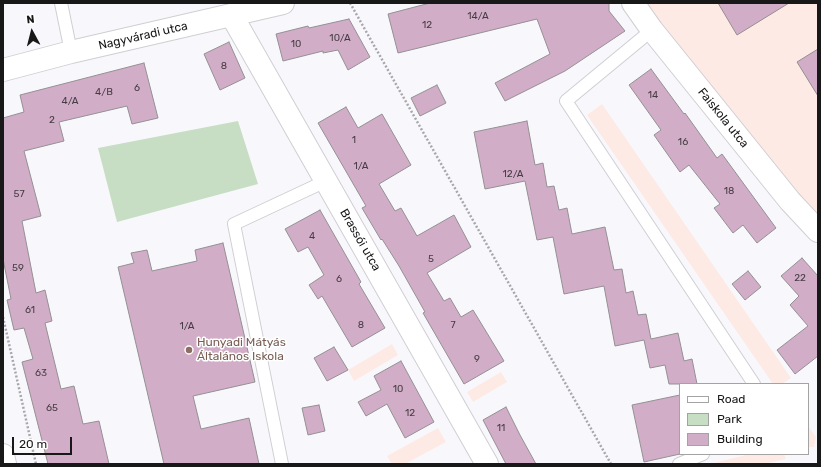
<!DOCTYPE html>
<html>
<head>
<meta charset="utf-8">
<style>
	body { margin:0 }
	#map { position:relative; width:821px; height:467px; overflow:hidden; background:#f8f8fc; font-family:Rubik,sans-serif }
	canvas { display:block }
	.frame { position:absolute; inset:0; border:4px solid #181819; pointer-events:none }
	.legend { position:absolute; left:679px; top:383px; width:130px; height:72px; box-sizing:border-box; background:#fff; border:1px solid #a3a3a3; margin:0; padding:5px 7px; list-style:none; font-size:12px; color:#181819 }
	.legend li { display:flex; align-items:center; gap:8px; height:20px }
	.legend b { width:20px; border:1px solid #a3a3a3 }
	.north { position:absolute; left:12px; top:12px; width:40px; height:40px; -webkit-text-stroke:3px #fff; paint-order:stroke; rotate:353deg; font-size:11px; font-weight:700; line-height:16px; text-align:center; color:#181819 }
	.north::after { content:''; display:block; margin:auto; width:14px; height:18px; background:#181819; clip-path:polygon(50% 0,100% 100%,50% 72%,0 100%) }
	.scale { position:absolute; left:12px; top:437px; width:60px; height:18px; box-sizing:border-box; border:2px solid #181819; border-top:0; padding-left:5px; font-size:12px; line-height:14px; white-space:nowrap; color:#181819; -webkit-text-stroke:3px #fff; paint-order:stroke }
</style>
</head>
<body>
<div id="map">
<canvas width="821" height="467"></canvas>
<div class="frame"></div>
<ul class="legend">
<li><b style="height:5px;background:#fff"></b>Road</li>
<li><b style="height:11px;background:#c7dec5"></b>Park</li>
<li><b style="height:11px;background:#d2adc7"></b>Building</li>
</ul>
<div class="north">N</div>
<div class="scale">20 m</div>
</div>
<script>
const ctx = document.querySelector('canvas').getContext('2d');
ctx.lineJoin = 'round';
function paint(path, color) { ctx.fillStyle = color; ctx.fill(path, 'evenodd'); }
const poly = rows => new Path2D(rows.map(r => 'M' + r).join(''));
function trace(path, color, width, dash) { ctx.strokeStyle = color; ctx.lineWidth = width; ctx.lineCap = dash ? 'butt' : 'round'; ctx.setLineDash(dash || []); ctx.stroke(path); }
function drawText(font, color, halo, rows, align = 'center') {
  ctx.font = font + ' Rubik,sans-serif'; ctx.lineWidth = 3; ctx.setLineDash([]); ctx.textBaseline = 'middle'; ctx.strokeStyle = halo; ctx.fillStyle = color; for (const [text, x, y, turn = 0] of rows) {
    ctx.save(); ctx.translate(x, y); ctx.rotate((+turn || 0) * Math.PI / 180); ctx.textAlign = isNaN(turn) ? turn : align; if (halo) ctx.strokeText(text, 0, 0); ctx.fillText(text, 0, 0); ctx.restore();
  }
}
paint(poly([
	[645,3,818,3,818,216,797,194,661,26],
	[602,104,791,378,782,384,773,384,587,115],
	[392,344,398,355,354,381,348,370],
	[501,372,507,382,473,402,467,392],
	[808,426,816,437,814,447,808,447],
	[438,428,446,442,405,464,392,464,387,456],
	[750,454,784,454,786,459,764,464,710,464]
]), '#feeae4');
paint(poly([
	[238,121,258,184,117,222,98,148]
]), '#c7dec5');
const building = poly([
	[430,3,609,3,609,11,625,31,565,71,505,101,495,83,550,54,537,19,398,53,388,14,430,3],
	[718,3,789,3,737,35,718,3],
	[349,19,370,57,348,70,338,50,323,53,323,51,283,61,276,34,308,26,309,28,349,19],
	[229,42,245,78,220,90,204,54,229,42],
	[818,49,818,96,797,62,818,49],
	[144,63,158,118,132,124,127,106,59,122,64,141,24,151,41,216,22,221,36,293,45,290,52,321,45,323,61,389,74,386,83,424,99,421,109,464,48,464,22,362,33,359,24,328,14,330,7,300,11,299,3,259,3,118,24,112,20,95,144,63],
	[651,69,684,114,685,113,717,158,722,154,776,228,757,243,743,225,733,233,714,208,720,204,689,165,680,172,654,135,661,130,629,85,651,69],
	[437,85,446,103,420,116,411,98,437,85],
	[346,107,358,128,382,114,411,165,379,184,395,211,401,208,417,236,454,215,471,247,427,273,444,301,450,298,461,317,473,310,504,361,464,384,423,313,425,312,399,266,382,239,381,240,362,208,366,206,318,123,346,107],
	[527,121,535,165,543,163,547,187,554,186,559,210,567,208,572,234,605,227,614,270,622,269,626,293,633,291,638,315,646,314,651,339,678,333,684,361,692,359,697,384,669,384,665,365,650,368,644,340,615,346,604,286,564,294,553,237,537,240,525,181,485,189,474,132,527,121],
	[320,210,361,282,359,284,385,328,352,347,322,296,318,299,309,285,324,275,308,247,298,252,285,229,320,210],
	[223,243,255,382,193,396,201,429,249,418,259,464,164,464,118,267,134,263,131,253,147,250,152,271,197,261,195,250,223,243],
	[802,258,818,276,818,356,795,374,777,350,808,326,790,305,799,296,781,276,802,258],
	[748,271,761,287,745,300,732,284,748,271],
	[334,347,348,370,327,381,314,358,334,347],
	[401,361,434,422,405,438,387,404,366,416,358,402,381,390,374,376,401,361],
	[680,395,680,454,644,462,632,405,680,395],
	[319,405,325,431,308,435,302,408,319,405],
	[506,407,520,435,536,464,506,464,483,420,506,407]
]);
paint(building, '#d2adc7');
trace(building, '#939092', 1);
const lane = poly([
	[61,3,71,52],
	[652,30,566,101,754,384],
	[282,464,234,224,326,181],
	[679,464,703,454]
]);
const street = poly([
	[633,3,652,30,790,201,818,231],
	[232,16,487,464],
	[3,70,71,52,283,3]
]);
const primary = poly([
	[3,455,5,464]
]);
trace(lane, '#cfcfd3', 14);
trace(street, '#cfcfd3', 24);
trace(primary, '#cfcfd3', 24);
trace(poly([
	[350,3,611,464],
	[3,317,36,464]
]), '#a8a8ab', 2.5, [2, 2]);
trace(lane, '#fff', 12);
trace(street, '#fff', 22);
trace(primary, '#fff', 22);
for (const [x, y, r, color] of [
	[189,350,4,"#8d6e63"]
]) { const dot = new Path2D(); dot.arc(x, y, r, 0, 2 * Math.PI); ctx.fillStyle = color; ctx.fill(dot); trace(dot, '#fff', 1.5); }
drawText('10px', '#463d44', null, [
	["14/A",478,16],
	["12",427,25],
	["10/A",340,38],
	["10",296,44],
	["8",224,66],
	["6",137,88],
	["4/B",104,92],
	["14",653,95],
	["4/A",70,101],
	["2",52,120],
	["1",354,140],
	["16",683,142],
	["1/A",361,166],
	["12/A",513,174],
	["18",729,191],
	["57",19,194],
	["4",312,236],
	["5",431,259],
	["59",18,268],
	["22",800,278],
	["6",339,279],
	["61",30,310],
	["8",361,325],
	["7",453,325],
	["1/A",187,326],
	["9",477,359],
	["63",41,373],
	["10",398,389],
	["65",52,408],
	["12",410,413],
	["11",501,428]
]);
drawText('12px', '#181819', '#fff', [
	["Nagyváradi utca",143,36,-13],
	["Faiskola utca",723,118,51],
	["Brassói utca",360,240,60]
]);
drawText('12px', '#785e54', '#fff', [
	["Hunyadi Mátyás",197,343],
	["Általános Iskola",197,357]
], 'left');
</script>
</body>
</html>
